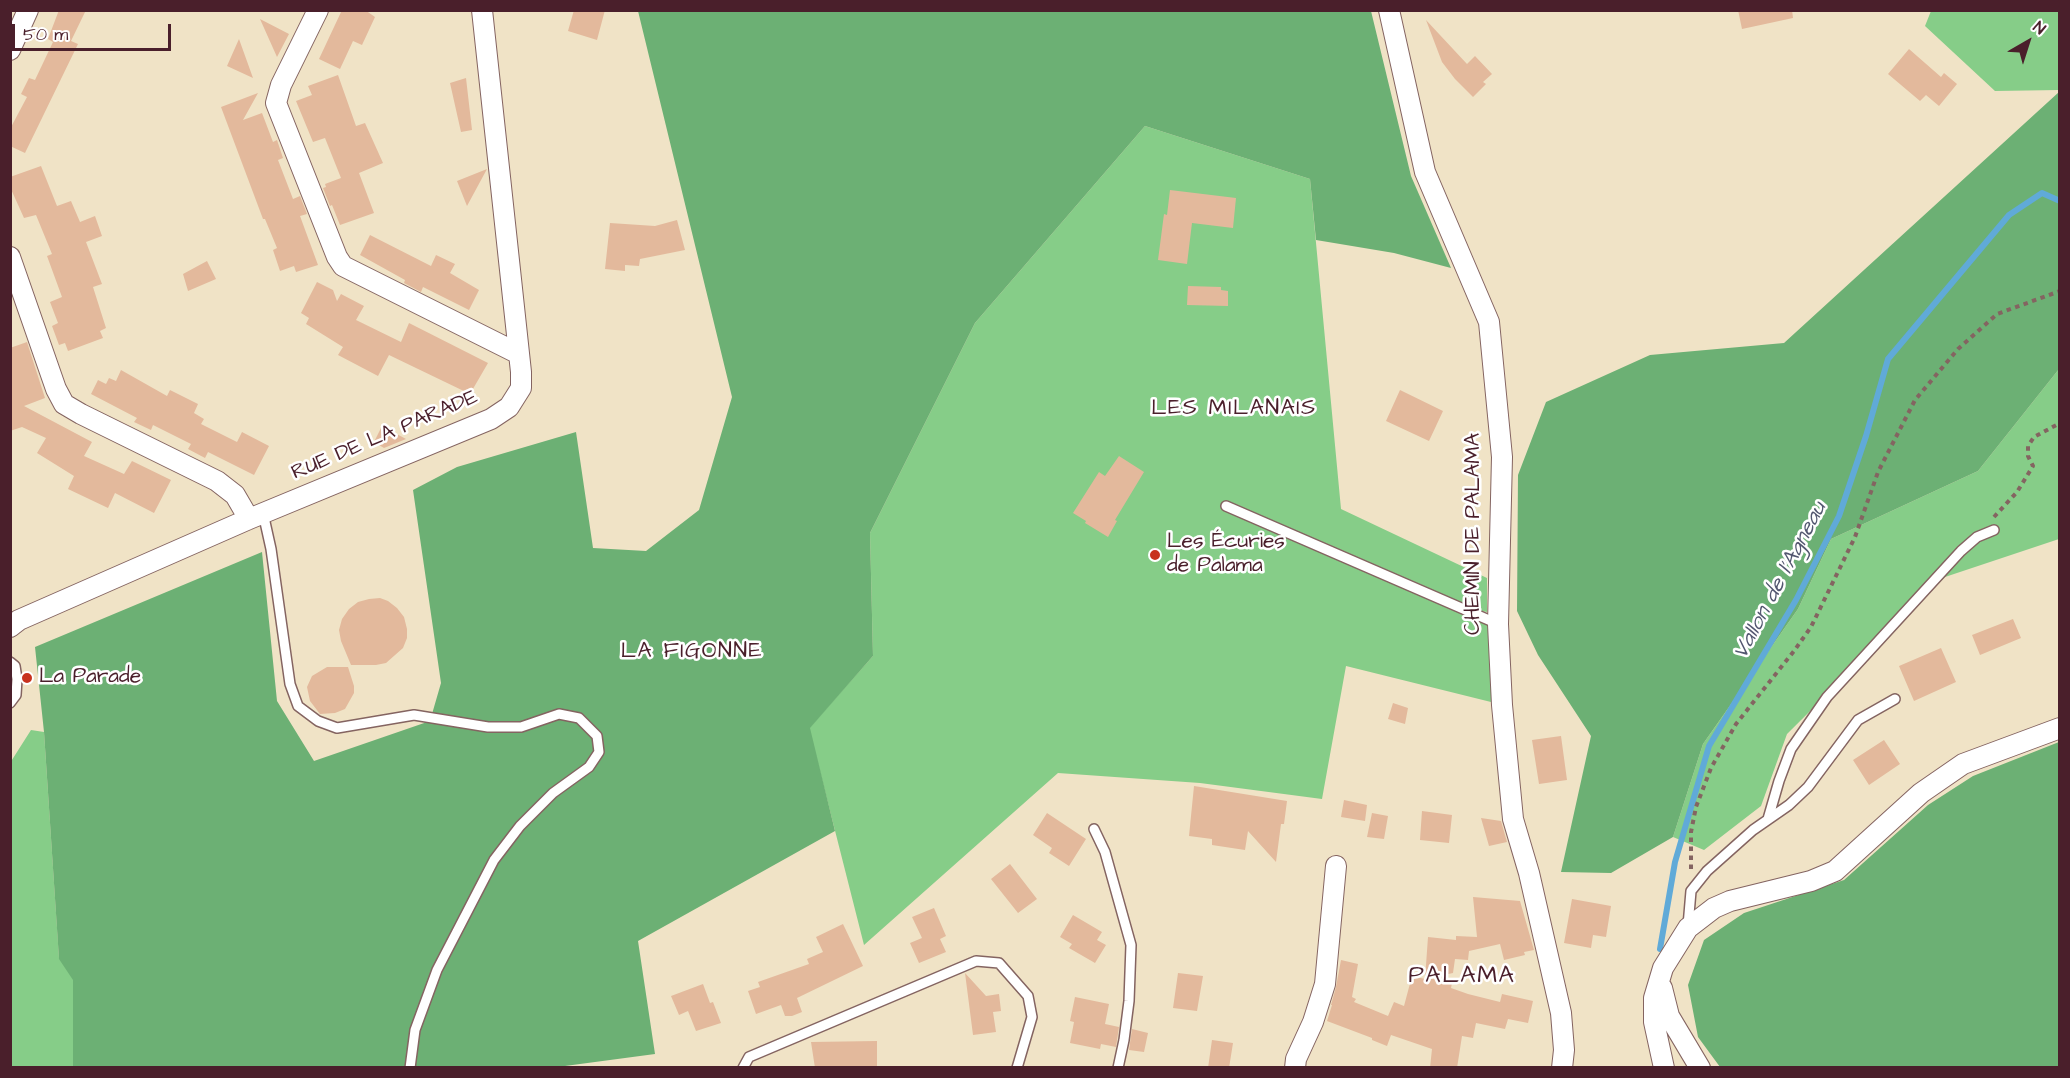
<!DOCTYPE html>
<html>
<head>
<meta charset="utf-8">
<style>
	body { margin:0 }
	#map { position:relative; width:2070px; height:1078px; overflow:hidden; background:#f0e3c6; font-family:"Architects Daughter",sans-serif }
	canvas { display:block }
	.frame { position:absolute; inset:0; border:12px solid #4a1f2b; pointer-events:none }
	.north { position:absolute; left:1998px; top:12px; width:60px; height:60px; -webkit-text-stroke:4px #fff; paint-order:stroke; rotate:39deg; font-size:16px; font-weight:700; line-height:24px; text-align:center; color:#4a1f2b }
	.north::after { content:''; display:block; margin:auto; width:21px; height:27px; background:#4a1f2b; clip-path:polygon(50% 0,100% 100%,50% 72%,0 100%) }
	.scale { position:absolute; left:12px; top:24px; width:159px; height:27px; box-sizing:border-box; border:3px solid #4a1f2b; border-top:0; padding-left:8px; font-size:18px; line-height:21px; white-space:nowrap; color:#4a1f2b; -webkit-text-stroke:4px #fff; paint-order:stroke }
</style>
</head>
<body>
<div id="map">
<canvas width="2070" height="1078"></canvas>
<div class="frame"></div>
<div class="north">N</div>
<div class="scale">50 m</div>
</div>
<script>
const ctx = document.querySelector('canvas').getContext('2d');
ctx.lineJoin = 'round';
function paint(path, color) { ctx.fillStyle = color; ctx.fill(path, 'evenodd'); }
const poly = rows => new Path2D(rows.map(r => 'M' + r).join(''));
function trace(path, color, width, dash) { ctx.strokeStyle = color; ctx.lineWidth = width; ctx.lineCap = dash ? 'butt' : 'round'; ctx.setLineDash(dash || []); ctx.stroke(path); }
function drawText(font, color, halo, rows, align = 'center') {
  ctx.font = font + ' "Architects Daughter",sans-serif'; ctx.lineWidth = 5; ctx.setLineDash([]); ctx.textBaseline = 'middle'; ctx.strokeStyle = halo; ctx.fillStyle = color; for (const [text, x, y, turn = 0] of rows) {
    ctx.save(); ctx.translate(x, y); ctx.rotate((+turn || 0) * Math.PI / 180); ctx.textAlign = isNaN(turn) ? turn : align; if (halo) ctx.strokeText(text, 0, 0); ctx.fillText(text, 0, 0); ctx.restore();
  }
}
paint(poly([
	[1931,11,2059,11,2059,90,1995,91,1925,26],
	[1145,126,1310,179,1341,509,1487,578,1487,612,1477,610,1476,618,1488,625,1495,703,1346,666,1322,799,1200,783,1058,773,864,945,809,728,873,656,870,533,975,323],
	[2059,369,2059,539,1945,577,1787,734,1761,806,1704,850,1673,837,1703,744,1798,609,1831,539,1978,471],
	[31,730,44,732,59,958,73,972,73,1067,11,1067,10,763]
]), '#86cd88');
paint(poly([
	[638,11,1371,11,1411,176,1451,268,1394,253,1316,240,1310,179,1145,126,975,323,870,533,873,656,810,728,835,831,638,941,655,1054,550,1068,73,1067,73,980,59,959,44,732,35,647,262,552,277,701,314,761,430,721,441,683,413,490,457,467,576,432,593,548,646,551,699,510,732,397],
	[2059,92,2059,369,1978,471,1831,539,1798,609,1703,744,1673,837,1611,873,1561,872,1591,736,1538,655,1517,611,1518,475,1546,402,1650,355,1784,343],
	[2059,742,2059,1067,1720,1067,1698,1037,1688,985,1704,940,1744,913,1844,880,1928,805,1973,776]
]), '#6cb074');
trace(poly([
	[1660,949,1675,862,1709,746,1796,600,1839,516,1866,436,1888,359,2009,215,2042,193,2060,201]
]), '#60aad8', 6);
paint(poly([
	[59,10,86,10,71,41,78,44,25,153,10,146,10,129,27,97,21,94,29,78,35,80,53,42,48,39],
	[342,10,365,10,375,17,362,45,353,41,340,69,319,59],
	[574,10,605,10,597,40,568,31],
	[1738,10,1792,10,1793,18,1742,29],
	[260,19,289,34,277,57],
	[1426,20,1467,64,1475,56,1492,74,1483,82,1486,84,1473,97,1455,79,1442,62],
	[239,39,253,78,227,66],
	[1909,49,1941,77,1944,73,1957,84,1939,106,1926,95,1920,101,1888,74],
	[338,75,356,126,365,123,383,163,359,173,374,213,340,225,332,205,330,206,323,188,326,187,325,184,341,178,325,138,313,142,296,101,312,95,308,86],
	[466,78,472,130,461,132,450,83],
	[258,93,243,120,262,113,273,142,277,140,283,158,278,160,293,199,300,196,307,214,300,216,318,265,296,272,294,266,280,271,273,250,277,248,265,219,263,219,221,107],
	[41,166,57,206,71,201,80,222,95,216,102,236,86,242,102,284,93,287,106,328,100,331,103,338,68,351,65,343,59,345,52,326,58,323,50,302,62,297,47,256,52,254,36,215,24,218,10,187,10,177],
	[487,169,467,206,457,181],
	[1170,190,1236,198,1233,228,1192,223,1187,264,1158,260,1164,214,1167,215],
	[677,220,685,250,640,259,639,266,625,265,625,271,605,269,610,223,655,226],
	[370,235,431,266,436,255,455,264,450,273,479,290,469,310,423,287,421,292,404,283,405,280,360,255],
	[207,261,216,279,188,291,183,274],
	[317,282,333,290,337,301,341,294,364,306,356,320,401,342,409,323,488,363,470,394,389,355,378,376,338,355,343,347,306,324,309,318,301,313],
	[1188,286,1221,287,1221,290,1228,291,1228,306,1187,305],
	[27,342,45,398,24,406,92,442,84,456,124,474,132,461,171,480,154,513,115,493,108,508,68,489,74,476,37,453,46,438,22,427,10,431,10,348],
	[121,370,167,396,170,390,198,404,194,413,204,419,201,424,237,442,242,432,269,446,254,475,208,452,205,458,188,449,191,444,153,425,151,430,134,422,137,418,91,394,98,380,106,384,109,378,116,381],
	[1400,390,1443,411,1429,441,1386,421],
	[382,426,406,439,384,448,374,442],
	[1119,456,1144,472,1115,520,1117,521,1108,537,1085,523,1086,521,1073,513,1099,472,1105,476],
	[380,598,388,601,397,608,404,617,407,629,407,638,403,648,386,663,376,665,351,665,341,641,339,630,342,619,349,609,358,602,369,599],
	[2013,619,2021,638,1980,655,1972,635],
	[1941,648,1956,682,1914,701,1899,666],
	[327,667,348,667,354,686,354,693,345,709,335,713,320,714,310,701,307,687,312,676],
	[1393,703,1408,708,1405,724,1388,719],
	[1561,736,1567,780,1539,784,1532,740],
	[1884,740,1900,764,1869,785,1853,760],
	[1194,786,1287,801,1284,824,1281,824,1276,862,1248,831,1245,850,1212,845,1212,839,1189,836],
	[1344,800,1367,805,1365,821,1341,817],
	[1422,811,1452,815,1449,843,1420,840],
	[1047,813,1086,839,1069,866,1049,853,1052,848,1033,835],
	[1372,813,1388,816,1384,839,1367,837],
	[1481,818,1501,821,1507,842,1489,846],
	[1010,864,1037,899,1018,913,991,879],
	[1473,897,1520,901,1534,950,1524,952,1525,955,1504,960,1500,944,1469,951,1468,960,1455,959,1453,973,1430,978,1452,983,1451,988,1468,994,1500,1002,1502,994,1533,1001,1528,1023,1508,1019,1505,1029,1476,1023,1473,1038,1462,1036,1457,1068,1430,1068,1432,1049,1391,1035,1387,1046,1372,1040,1372,1038,1327,1021,1332,1005,1331,1005,1336,987,1341,960,1358,964,1352,997,1356,999,1354,1002,1388,1016,1394,1002,1404,1006,1412,976,1425,979,1428,937,1456,940,1456,936,1477,937],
	[1572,899,1611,906,1606,937,1593,935,1591,948,1564,943],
	[934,908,946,936,940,939,946,952,919,963,910,943,922,938,912,917],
	[1073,915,1102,932,1097,940,1106,945,1095,963,1069,948,1072,944,1060,937],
	[843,924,863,966,797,998,802,1012,792,1016,785,1016,781,1005,756,1014,748,991,760,987,758,982,809,964,807,959,823,952,816,937],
	[965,973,986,996,999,994,1001,1011,993,1012,996,1032,973,1035],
	[1178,973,1203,976,1197,1011,1173,1008],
	[703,984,710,1003,713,1002,721,1023,696,1031,688,1011,679,1015,671,996],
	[1075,997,1109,1004,1105,1024,1119,1027,1116,1047,1101,1044,1100,1049,1070,1043,1074,1022,1070,1021],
	[1132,1029,1148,1033,1144,1052,1129,1050],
	[1212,1040,1233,1043,1229,1068,1208,1068],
	[877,1041,877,1068,815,1068,811,1042]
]), '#e3b99c');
const lane = poly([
	[1226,506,1498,624],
	[263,513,271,549,290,684,298,706,318,721,337,728,414,715,488,727,521,727,559,714,579,718,597,736,599,752,589,767,553,793,520,826,494,860,437,970,415,1030,410,1068],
	[10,662,15,666,17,679,16,695,10,703],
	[1768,819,1779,781,1791,749,1827,697,1961,551,1977,537,1994,530],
	[1094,829,1105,852,1131,945,1129,1001,1124,1040,1118,1068],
	[1688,926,1691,891,1707,871,1753,830,1789,805,1808,787,1858,720,1895,699],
	[743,1068,749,1057,976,961,999,963,1028,996,1032,1017,1017,1068]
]);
const street = poly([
	[318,10,281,85,276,103,337,257,343,266,519,354],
	[1389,10,1425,172,1489,322,1502,457,1498,624,1502,705,1513,819,1529,873,1561,1013,1564,1050,1562,1068],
	[10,50,28,10],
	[10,257,56,389,64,404,81,414,217,481,235,495,249,519],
	[10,627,19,620,249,519,491,419,509,407,521,388,521,372,482,10],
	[1662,988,1669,1016,1700,1068],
	[1295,1068,1296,1059,1313,1022,1325,984,1336,866],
	[1664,1068,1654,1022,1654,998,1663,968,1688,928,1714,908,1730,901,1811,881,1835,871,1921,793,1963,764,2060,728]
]);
trace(lane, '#846461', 12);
trace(street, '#846461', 22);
trace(poly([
	[1994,517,2017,492,2033,466,2028,456,2028,446,2034,437,2060,423],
	[1691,869,1691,832,1696,807,1711,768,1736,724,1794,651,1811,627,1855,537,1878,472,1915,400,1958,349,1997,314,2060,291]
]), '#846461', 4, [4.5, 4.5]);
trace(lane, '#fff', 9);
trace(street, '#fff', 20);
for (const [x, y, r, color] of [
	[1155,555,6,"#c8321e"],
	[27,678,6,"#c8321e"]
]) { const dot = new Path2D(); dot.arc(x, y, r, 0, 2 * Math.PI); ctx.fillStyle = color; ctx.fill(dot); trace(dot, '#fff', 2); }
drawText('21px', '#4a1f2b', '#fff', [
	["RUE DE LA PARADE",385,436,-23],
	["CHEMIN DE PALAMA",1475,534,-90]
]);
drawText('21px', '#4a1f2b', '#fff', [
	["Les Écuries",1167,543],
	["de Palama",1167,567],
	["La Parade",39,678]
], 'left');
ctx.letterSpacing = '1.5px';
drawText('22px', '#4a1f2b', '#fff', [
	["LES MILANAIS",1234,409],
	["LA FIGONNE",692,652]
]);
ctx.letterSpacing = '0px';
drawText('italic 22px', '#535770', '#fff', [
	["Vallon de l'Agneau",1781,581,-62]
]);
ctx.letterSpacing = '1.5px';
drawText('24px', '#4a1f2b', '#fff', [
	["PALAMA",1462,977]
]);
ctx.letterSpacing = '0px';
</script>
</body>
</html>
